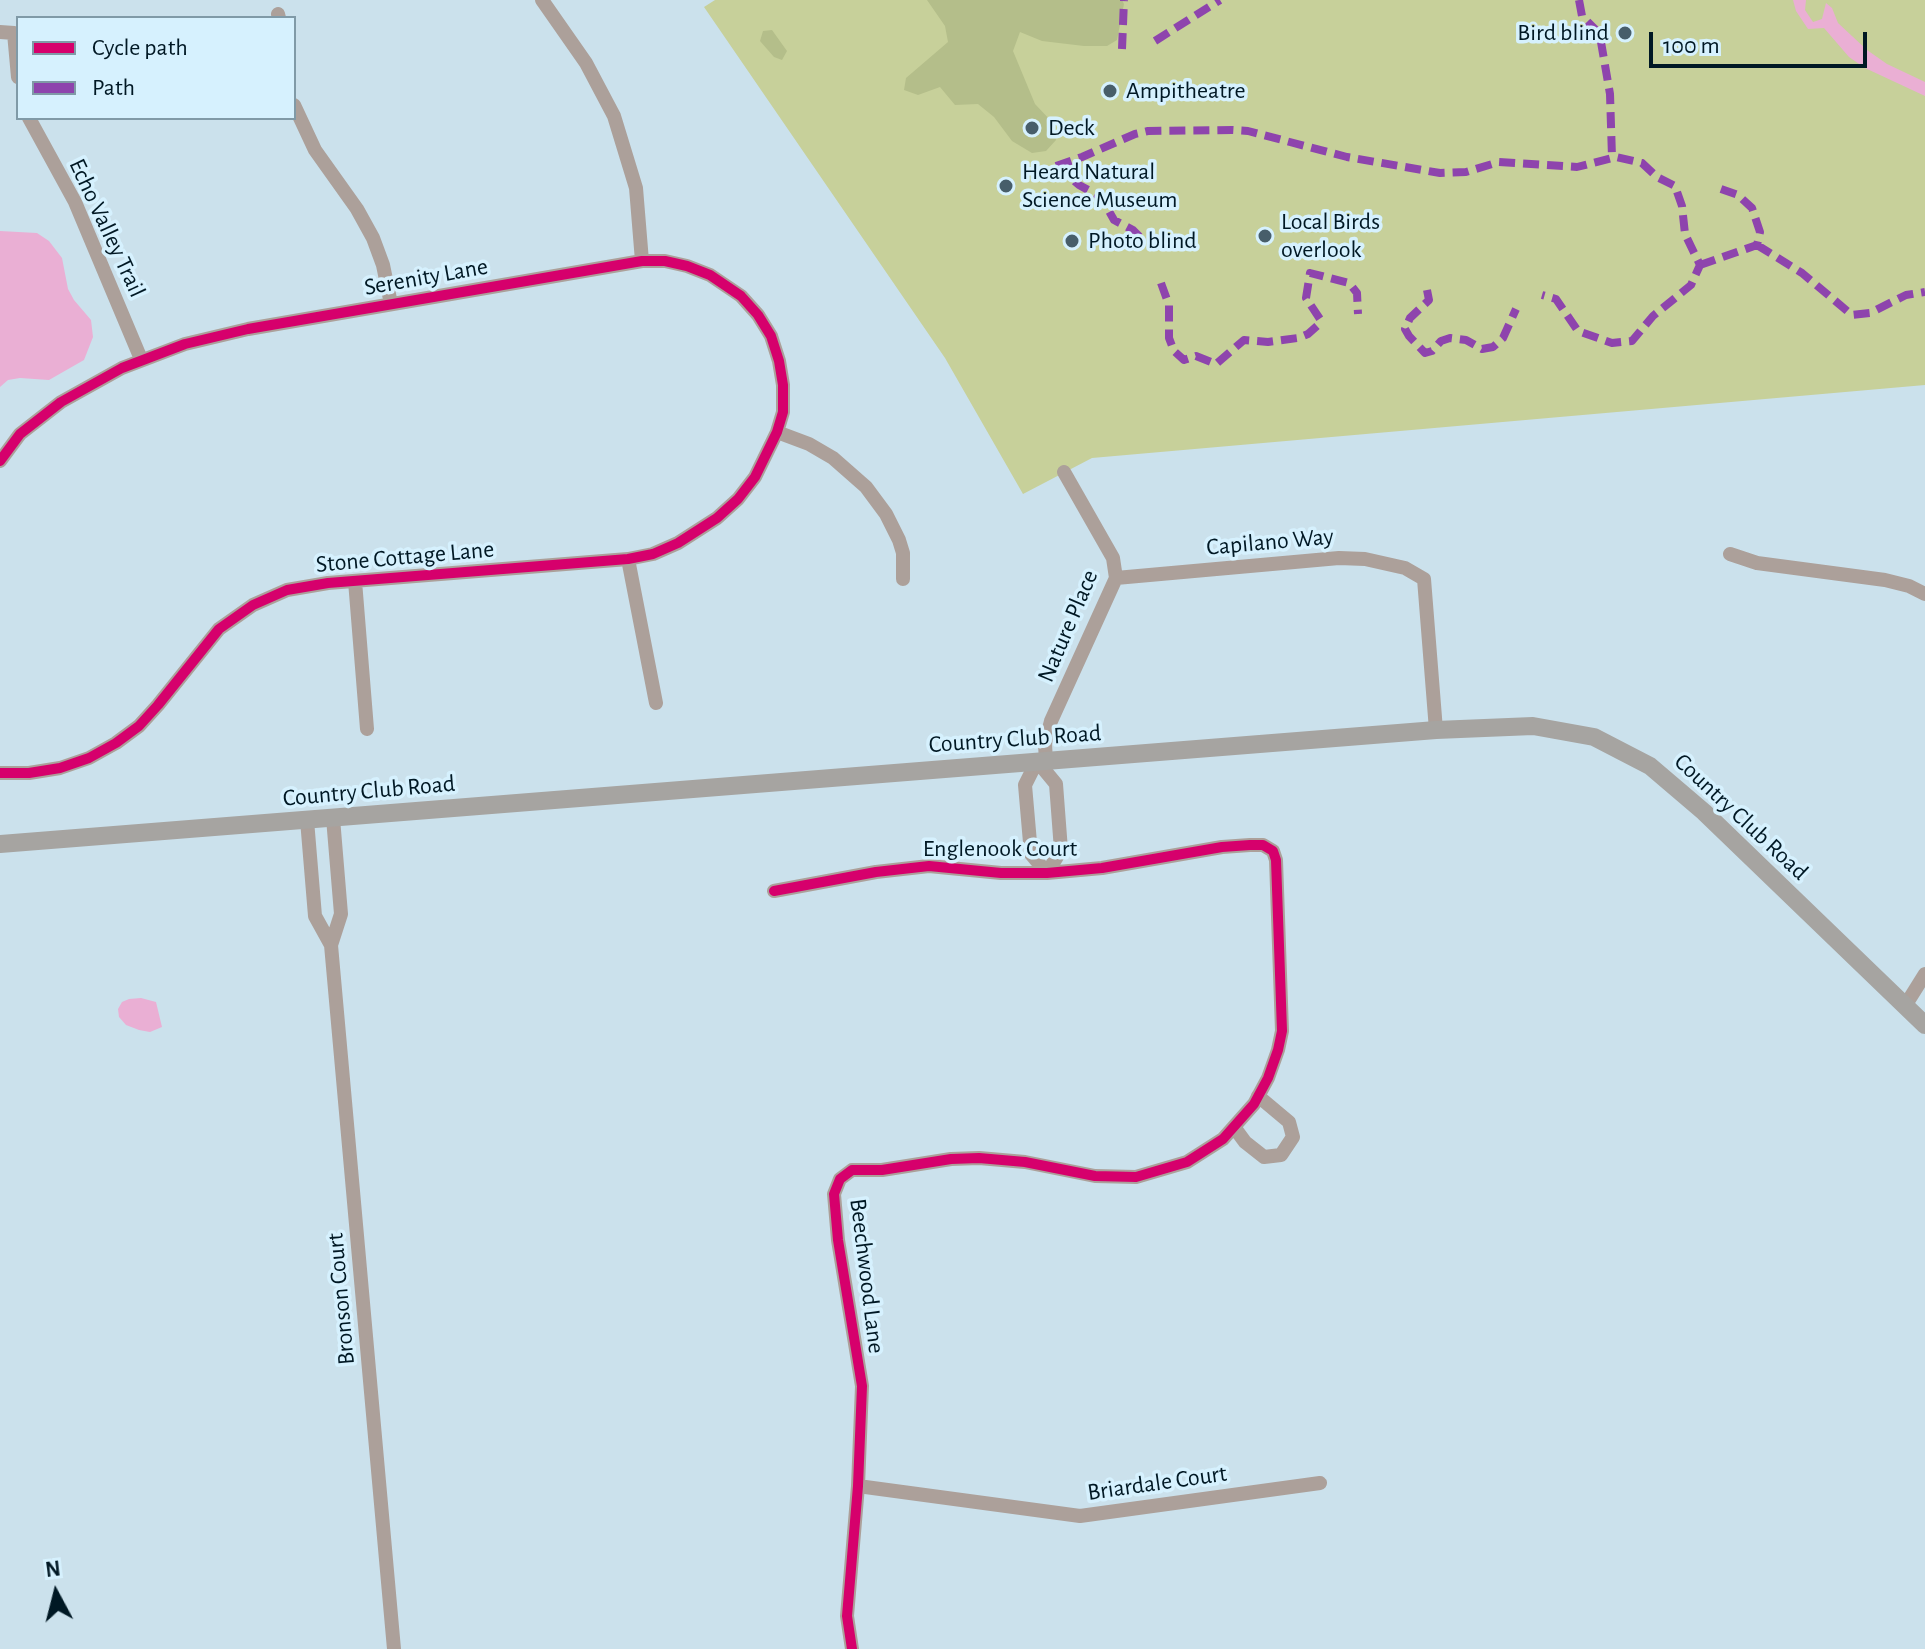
<!DOCTYPE html>
<html>
<head>
<meta charset="utf-8">
<style>
	body { margin:0 }
	#map { position:relative; width:1925px; height:1649px; overflow:hidden; background:#cbe1ec; font-family:"Alegreya Sans",sans-serif }
	canvas { display:block }
	.legend { position:absolute; left:16px; top:16px; width:280px; height:104px; box-sizing:border-box; background:#d6f1fe; border:2px solid #809aa7; margin:0; padding:10px 14px; list-style:none; font-size:24px; color:#001824 }
	.legend li { display:flex; align-items:center; gap:16px; height:40px }
	.legend b { width:40px; border:2px solid #809aa7 }
	.north { position:absolute; left:16px; top:1553px; width:80px; height:80px; -webkit-text-stroke:6px #d6f1fe; paint-order:stroke; rotate:353deg; font-size:22px; font-weight:700; line-height:32px; text-align:center; color:#001824 }
	.north::after { content:''; display:block; margin:auto; width:28px; height:36px; background:#001824; clip-path:polygon(50% 0,100% 100%,50% 72%,0 100%) }
	.scale { position:absolute; left:1649px; top:32px; width:218px; height:36px; box-sizing:border-box; border:4px solid #001824; border-top:0; padding-left:10px; font-size:24px; line-height:28px; white-space:nowrap; color:#001824; -webkit-text-stroke:6px #d6f1fe; paint-order:stroke }
</style>
</head>
<body>
<div id="map">
<canvas width="1925" height="1649"></canvas>
<ul class="legend">
<li><b style="height:10px;background:#d6006c"></b>Cycle path</li>
<li><b style="height:10px;background:#8e44ad"></b>Path</li>
</ul>
<div class="north">N</div>
<div class="scale">100 m</div>
</div>
<script>
const ctx = document.querySelector('canvas').getContext('2d');
ctx.lineJoin = 'round';
function paint(path, color) { ctx.fillStyle = color; ctx.fill(path, 'evenodd'); }
const poly = rows => new Path2D(rows.map(r => 'M' + r).join(''));
function trace(path, color, width, dash) { ctx.strokeStyle = color; ctx.lineWidth = width; ctx.lineCap = dash ? 'butt' : 'round'; ctx.setLineDash(dash || []); ctx.stroke(path); }
function drawText(font, color, halo, rows, align = 'center') {
  ctx.font = font + ' "Alegreya Sans",sans-serif'; ctx.lineWidth = 7; ctx.setLineDash([]); ctx.textBaseline = 'middle'; ctx.strokeStyle = halo; ctx.fillStyle = color; for (const [text, x, y, turn = 0] of rows) {
    ctx.save(); ctx.translate(x, y); ctx.rotate((+turn || 0) * Math.PI / 180); ctx.textAlign = isNaN(turn) ? turn : align; if (halo) ctx.strokeText(text, 0, 0); ctx.fillText(text, 0, 0); ctx.restore();
  }
}
paint(poly([
	[715,0,1925,0,1925,385,1092,458,1023,494,945,358,704,7]
]), '#c7d09a');
paint(poly([
	[927,0,1122,0,1124,4,1117,40,1107,46,1084,46,1042,41,1020,32,1013,51,1035,104,1052,122,1056,140,1046,151,1032,153,1012,141,994,117,978,104,955,105,940,87,918,95,904,90,906,78,948,42,945,26],
	[772,30,787,51,782,60,774,57,760,41,763,31]
]), '#b4be8a');
paint(poly([
	[1793,0,1806,0,1805,10,1813,22,1822,19,1826,3,1832,8,1838,23,1867,50,1887,64,1925,82,1925,96,1865,68,1849,57,1824,28,1808,29,1796,11],
	[0,231,37,233,49,241,62,258,68,289,74,300,91,320,93,337,84,360,49,380,20,378,8,380,0,387],
	[141,998,156,1002,162,1027,150,1032,139,1030,126,1025,119,1017,118,1009,122,1002,129,999]
]), '#eaafd4');
trace(poly([
	[542,0,586,63,614,116,636,188,642,261],
	[278,14,279,18],
	[0,32,14,33,18,77],
	[294,105,315,150,357,209,373,238,383,265,391,304],
	[29,118,75,202,141,359],
	[777,432,809,444,833,458,866,487,886,514,899,540,903,553,903,579],
	[0,461,20,434,61,402,122,368,185,344,248,329,642,261,665,261,687,266,710,275,741,296,758,315,771,336,779,361,783,385,783,412,777,432,755,477,738,499,717,518,678,543,653,554,628,559,328,583,287,590,253,605,219,629,158,705,139,726,116,743,89,758,60,768,29,773,0,773],
	[1730,554,1757,563,1885,580,1909,586,1925,594],
	[628,559,656,703],
	[1116,578,1339,558,1365,559,1405,568,1424,579,1436,730],
	[355,581,367,729],
	[1037,761,1056,784,1061,850,1047,873,1031,854,1025,785,1037,761],
	[1046,761,1045,744,1051,721,1116,578,1113,558,1064,472],
	[333,818,341,914,331,945,394,1649],
	[307,820,315,916,331,945],
	[774,891,876,872,929,866,1001,873,1047,873,1102,868,1222,847,1250,845,1263,845,1273,851,1276,860,1282,1031,1278,1050,1268,1078,1254,1104,1223,1139,1187,1162,1136,1177,1095,1176,1025,1162,979,1158,951,1159,882,1170,852,1170,840,1179,834,1194,838,1240,862,1386,858,1486,847,1616,852,1649],
	[1905,1006,1925,974],
	[1234,1127,1245,1142,1264,1157,1281,1155,1293,1137,1289,1122,1258,1096],
	[858,1486,1080,1516,1320,1483]
]), '#aca09a', 14);
trace(poly([
	[0,844,1436,730,1533,726,1594,737,1650,766,1704,812,1925,1025]
]), '#a6a4a1', 18);
trace(poly([
	[1579,0,1582,16,1596,30,1601,42,1610,94,1612,157],
	[1155,41,1220,0],
	[1122,49,1124,0],
	[1056,166,1082,157,1135,134,1148,131,1232,130,1248,131,1347,157,1440,173,1466,172,1499,162,1577,167,1616,157,1642,163,1657,177,1675,186,1682,206,1685,234,1700,265,1691,285,1653,316,1632,341,1612,343,1578,331,1556,299,1542,295],
	[1056,166,1079,185,1101,197,1114,220,1133,230,1144,241],
	[1721,189,1738,195,1752,208,1760,232,1757,245],
	[1757,245,1802,273,1852,315,1870,313,1906,295,1925,292],
	[1700,265,1757,245],
	[1161,283,1169,305,1169,338,1174,351,1184,360,1196,356,1216,364,1244,340,1268,342,1298,338,1308,334,1317,326,1320,319,1306,298,1310,273,1349,283,1357,293,1358,314],
	[1427,290,1429,300,1410,318,1405,329,1409,336,1425,353,1432,351,1441,341,1450,338,1466,340,1482,349,1493,347,1503,338,1516,309]
]), '#8e44ad', 8, [16, 8]);
trace(poly([
	[0,461,20,434,61,402,122,368,185,344,248,329,642,261,665,261,687,266,710,275,741,296,758,315,771,336,779,361,783,385,783,412,777,432,755,477,738,499,717,518,678,543,653,554,628,559,328,583,287,590,253,605,219,629,158,705,139,726,116,743,89,758,60,768,29,773,0,773],
	[774,891,876,872,929,866,1001,873,1047,873,1102,868,1222,847,1250,845,1263,845,1273,851,1276,860,1282,1031,1278,1050,1268,1078,1254,1104,1223,1139,1187,1162,1136,1177,1095,1176,1025,1162,979,1158,951,1159,882,1170,852,1170,840,1179,834,1194,838,1240,862,1386,858,1486,847,1616,852,1649]
]), '#d6006c', 10);
for (const [x, y, r, color] of [
	[1625,33,8,"#475e6a"],
	[1110,91,8,"#475e6a"],
	[1032,128,8,"#475e6a"],
	[1006,186,8,"#475e6a"],
	[1265,236,8,"#475e6a"],
	[1072,241,8,"#475e6a"]
]) { const dot = new Path2D(); dot.arc(x, y, r, 0, 2 * Math.PI); ctx.fillStyle = color; ctx.fill(dot); trace(dot, '#d6f1fe', 3); }
drawText('24px', '#001824', '#d6f1fe', [
	["Bird blind",1609,33,"right"],
	["Ampitheatre",1126,91],
	["Deck",1048,128],
	["Heard Natural",1022,172],
	["Science Museum",1022,200],
	["Local Birds",1281,222],
	["overlook",1281,250],
	["Photo blind",1088,241]
], 'left');
drawText('24px', '#001824', '#d6f1fe', [
	["Echo Valley Trail",107,228,65],
	["Serenity Lane",426,277,-10],
	["Capilano Way",1270,542,-5],
	["Stone Cottage Lane",405,557,-5],
	["Nature Place",1068,626,-67],
	["Country Club Road",1015,739,-4],
	["Country Club Road",369,791,-5],
	["Country Club Road",1741,817,43],
	["Englenook Court",1000,849],
	["Beechwood Lane",867,1276,83],
	["Bronson Court",341,1299,-95],
	["Briardale Court",1157,1483,-8]
]);
</script>
</body>
</html>
